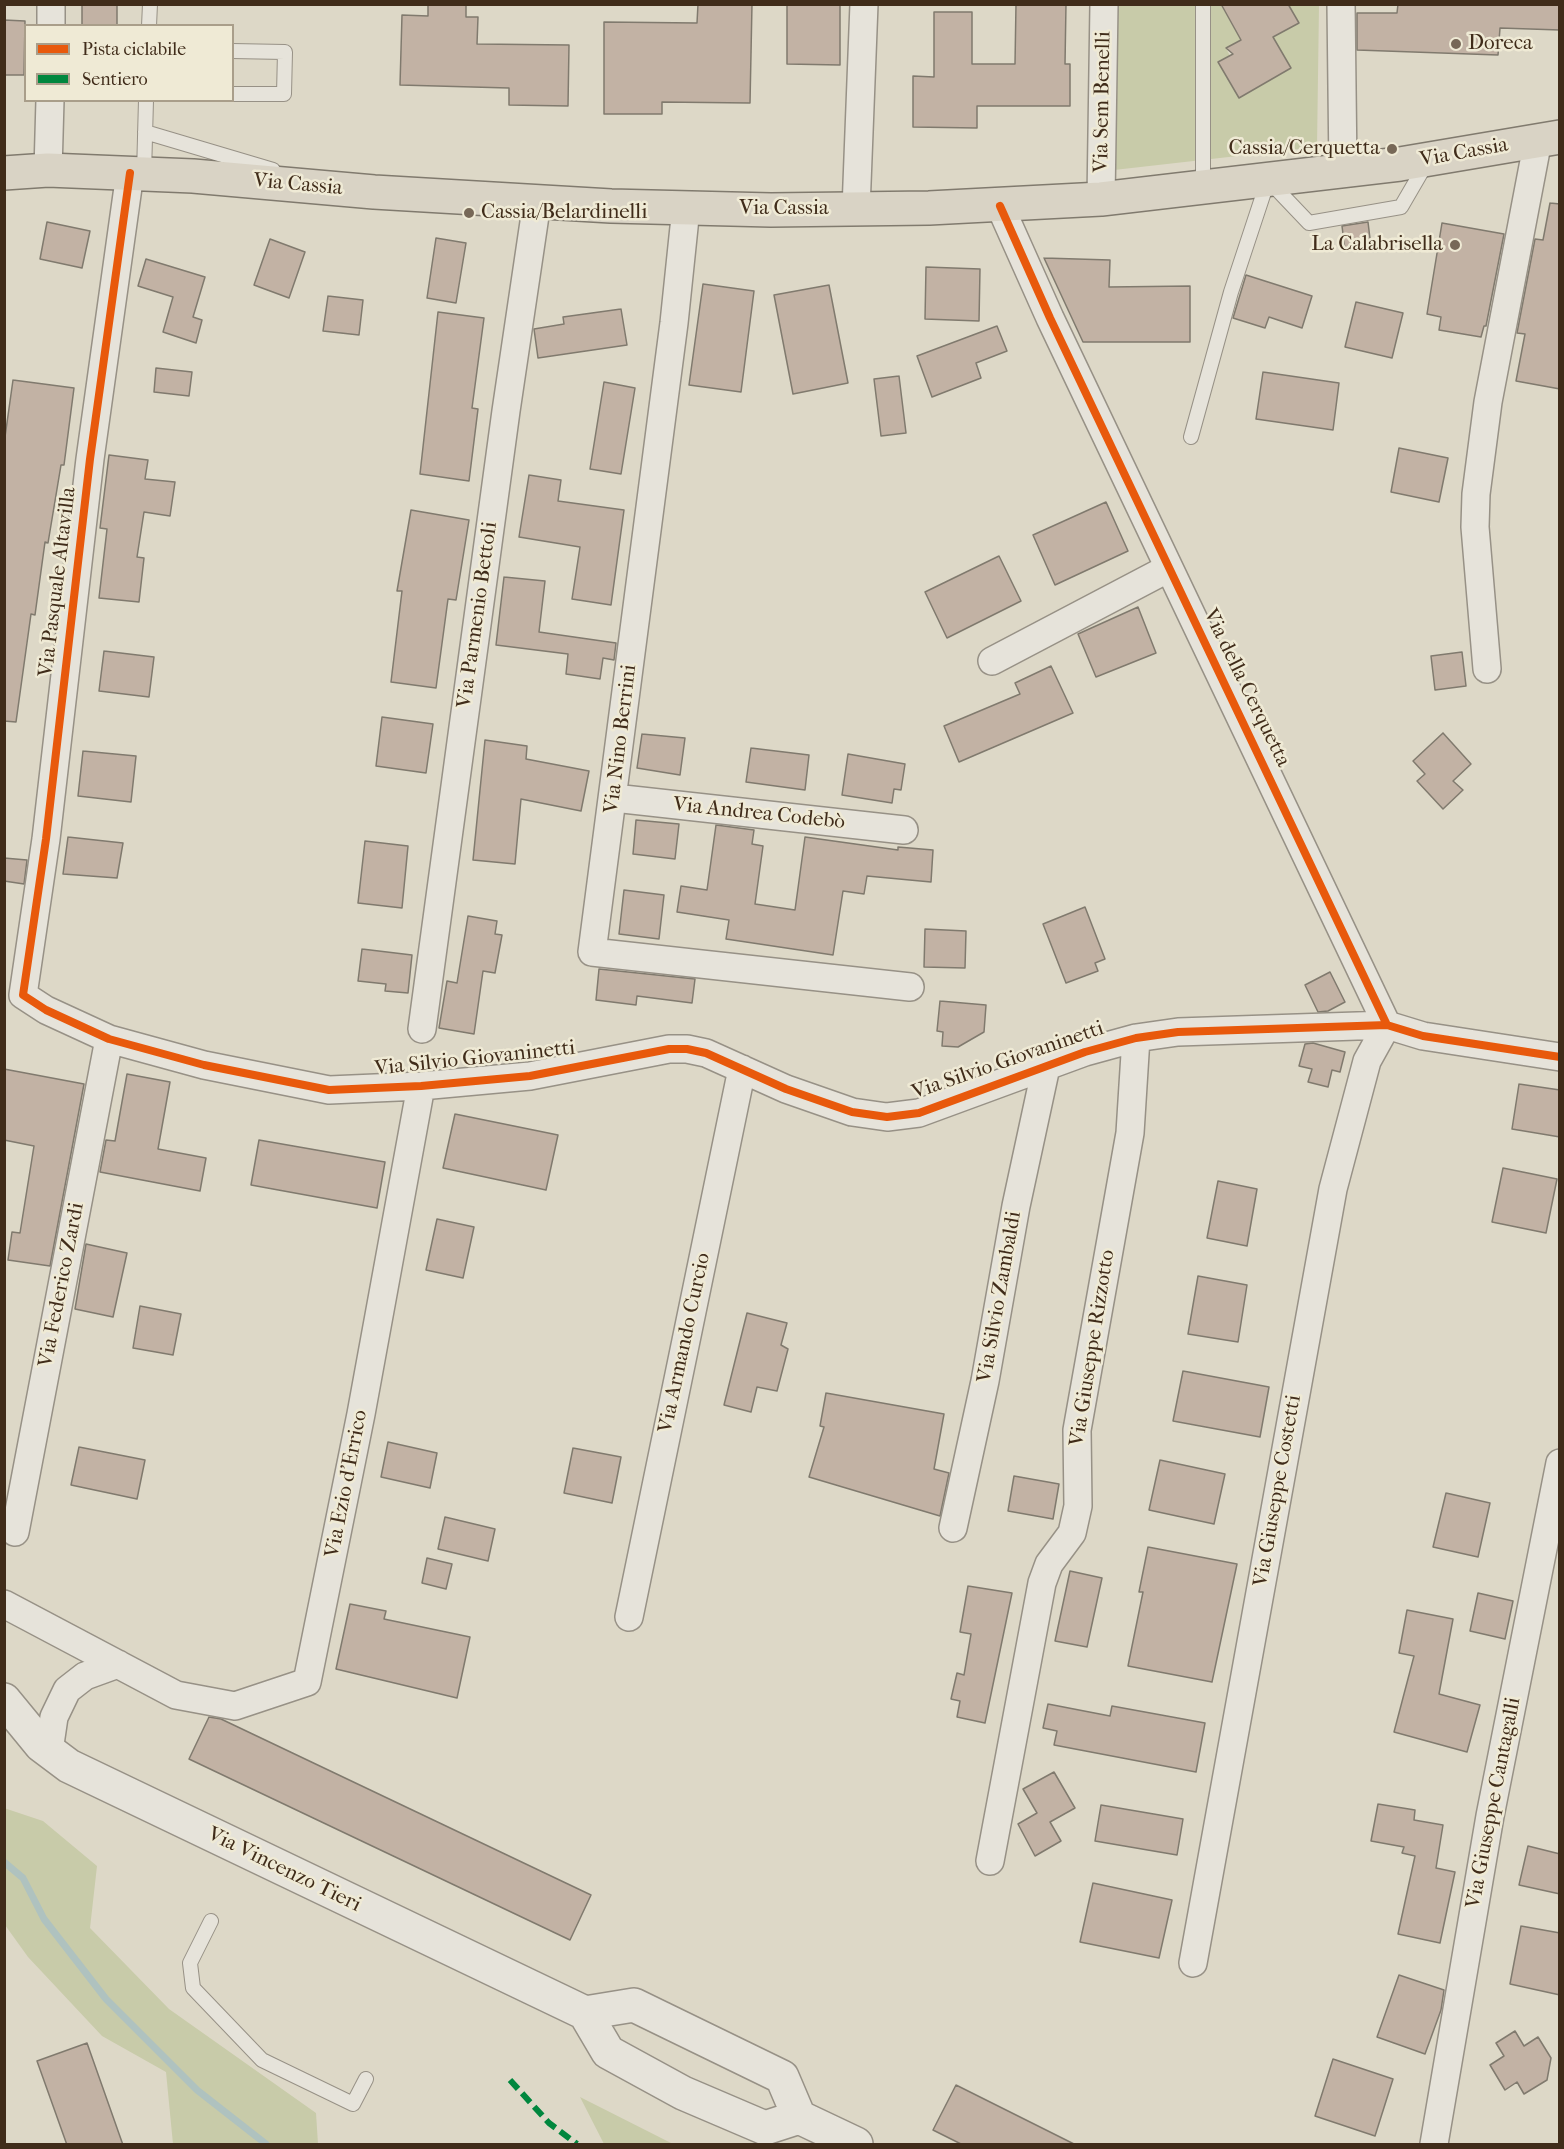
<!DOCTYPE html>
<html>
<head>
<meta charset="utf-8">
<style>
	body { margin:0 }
	#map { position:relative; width:1564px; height:2149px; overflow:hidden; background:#ddd8c7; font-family:"IM FELL French Canon",serif }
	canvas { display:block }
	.frame { position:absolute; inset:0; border:6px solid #402c1a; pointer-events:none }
	.legend { position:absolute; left:24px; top:24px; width:210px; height:78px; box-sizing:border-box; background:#efead5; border:2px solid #a99e8a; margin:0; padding:8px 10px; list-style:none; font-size:18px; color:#402c1a }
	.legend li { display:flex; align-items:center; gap:12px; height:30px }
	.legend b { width:30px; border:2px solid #a99e8a }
</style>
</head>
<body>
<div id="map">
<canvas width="1564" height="2149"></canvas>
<div class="frame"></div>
<ul class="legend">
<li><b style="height:8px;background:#e8590c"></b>Pista ciclabile</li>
<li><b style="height:8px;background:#00873e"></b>Sentiero</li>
</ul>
</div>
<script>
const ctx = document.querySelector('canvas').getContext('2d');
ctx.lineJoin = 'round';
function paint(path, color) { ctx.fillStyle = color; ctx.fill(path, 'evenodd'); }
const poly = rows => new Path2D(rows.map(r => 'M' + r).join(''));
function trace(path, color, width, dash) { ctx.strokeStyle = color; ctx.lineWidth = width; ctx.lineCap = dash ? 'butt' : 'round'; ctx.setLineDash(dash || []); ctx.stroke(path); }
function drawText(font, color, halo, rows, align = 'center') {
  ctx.font = font + ' "IM FELL French Canon",serif'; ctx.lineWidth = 5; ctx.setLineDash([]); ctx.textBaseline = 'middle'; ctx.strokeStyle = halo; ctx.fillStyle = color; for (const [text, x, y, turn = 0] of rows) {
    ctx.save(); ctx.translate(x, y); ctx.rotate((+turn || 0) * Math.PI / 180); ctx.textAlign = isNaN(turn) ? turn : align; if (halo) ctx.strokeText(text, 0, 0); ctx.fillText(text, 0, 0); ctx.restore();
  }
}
paint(poly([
	[1116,5,1221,5,1241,40,1226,48,1230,56,1218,62,1239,98,1291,68,1273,37,1298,23,1288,5,1319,5,1317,147,1114,170],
	[4,1808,43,1821,97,1866,90,1928,169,2009,316,2113,318,2144,173,2144,166,2072,102,2036,28,1957,5,1925],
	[580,2097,673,2144,604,2144]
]), '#c8cba9');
trace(poly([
	[4,1862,23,1878,44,1919,106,1999,197,2090,266,2144]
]), '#afc2bf', 7);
const building = poly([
	[82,4,117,4,117,26,82,26,82,4],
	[428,4,466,4,466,17,478,17,477,44,569,45,568,106,509,105,509,88,400,85,402,15,428,16,428,4],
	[698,4,752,4,750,103,662,102,662,114,604,114,604,22,697,23,698,4],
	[787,4,840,4,840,65,787,64,787,4],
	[1016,4,1066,4,1065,64,1070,64,1070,106,977,106,977,128,913,127,913,76,934,77,934,12,972,12,972,64,1015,64,1016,4],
	[1221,4,1288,4,1299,23,1273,37,1291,68,1239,98,1218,62,1233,54,1226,48,1241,40,1221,4],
	[1398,4,1560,4,1560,30,1500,28,1498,55,1357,50,1357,13,1397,13,1398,4],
	[4,20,25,21,24,75,4,75,4,20],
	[1550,203,1560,204,1560,389,1516,381,1525,334,1517,333,1535,239,1543,240,1550,203],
	[47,222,90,231,82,268,40,259,47,222],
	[1368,222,1371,247,1345,250,1342,226,1368,222],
	[1442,223,1504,234,1486,326,1484,326,1481,337,1439,330,1441,317,1427,314,1442,223],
	[436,238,466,243,456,303,427,298,436,238],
	[270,239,305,252,289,298,254,285,270,239],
	[1044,258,1110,260,1109,287,1190,286,1190,342,1083,342,1044,258],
	[146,259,205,277,193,317,202,320,196,343,163,332,173,297,138,286,146,259],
	[926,267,980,269,979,321,925,319,926,267],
	[1246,275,1312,296,1302,328,1269,317,1265,328,1233,318,1246,275],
	[703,284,754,291,741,392,689,385,703,284],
	[829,285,848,383,793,394,774,295,829,285],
	[328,296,363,300,359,335,323,331,328,296],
	[1356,302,1403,313,1392,358,1345,347,1356,302],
	[621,309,627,345,538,358,534,329,564,324,563,317,621,309],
	[438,312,484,318,472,408,478,409,469,481,420,474,438,312],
	[997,326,1007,351,976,363,981,378,932,397,917,356,997,326],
	[156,368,192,372,189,396,154,392,156,368],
	[1263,372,1339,383,1333,430,1256,419,1263,372],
	[899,376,906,433,881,436,874,379,899,376],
	[13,380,74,388,64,465,61,465,48,543,45,542,35,615,31,614,16,722,4,721,4,444,13,380],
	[604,382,635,388,621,474,590,469,604,382],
	[1399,448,1448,458,1439,502,1391,492,1399,448],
	[109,455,148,460,145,479,175,482,170,516,144,512,137,557,144,558,139,602,99,598,107,529,100,528,109,455],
	[529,475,561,480,558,501,624,510,611,605,572,599,580,547,519,537,529,475],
	[1106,502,1128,551,1055,585,1033,535,1106,502],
	[411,510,469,520,456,600,448,599,436,688,391,682,402,591,397,591,411,510],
	[999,556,1021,601,947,638,925,592,999,556],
	[504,577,545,581,539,632,616,643,614,660,603,658,600,679,566,674,568,654,496,645,504,577],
	[1138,607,1156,653,1096,677,1078,634,1138,607],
	[104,651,154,657,149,697,99,691,104,651],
	[1462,652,1466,686,1435,690,1431,656,1462,652],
	[1051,666,1073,713,959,762,944,726,1020,694,1015,683,1051,666],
	[382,717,433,724,426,773,376,766,382,717],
	[1443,733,1471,764,1453,781,1463,790,1443,809,1417,781,1425,774,1413,761,1443,733],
	[642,734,685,738,680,775,637,768,642,734],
	[485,740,527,746,526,759,589,771,581,811,521,799,515,864,473,860,485,740],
	[751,748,809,755,805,790,746,782,751,748],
	[83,751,136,756,131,802,78,796,83,751],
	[848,754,905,764,901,790,894,789,892,803,842,795,848,754],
	[636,820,679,824,675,859,633,854,636,820],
	[716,825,754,830,752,844,763,846,755,904,795,910,805,837,898,850,898,847,933,850,931,882,867,876,864,894,843,891,833,955,726,939,729,920,677,912,681,886,707,890,716,825],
	[68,837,123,843,117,878,63,874,68,837],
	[365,841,408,846,402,908,358,903,365,841],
	[4,858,27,860,24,884,4,881,4,858],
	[624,890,664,895,659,939,619,934,624,890],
	[1085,907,1105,959,1095,963,1098,971,1066,983,1043,924,1085,907],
	[468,916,497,921,495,934,502,935,495,973,483,971,474,1034,439,1028,447,981,457,983,468,916],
	[925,929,966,931,965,968,924,967,925,929],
	[362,949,412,955,408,993,385,991,386,984,358,981,362,949],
	[599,969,695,979,692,1003,637,996,636,1005,596,1000,599,969],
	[1330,972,1345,1002,1328,1011,1318,1012,1305,985,1330,972],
	[940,1001,986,1005,984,1032,958,1047,942,1046,943,1032,937,1031,940,1001],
	[1313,1043,1345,1052,1340,1072,1332,1070,1328,1087,1308,1082,1312,1069,1299,1066,1305,1044,1313,1043],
	[4,1069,84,1084,50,1266,8,1260,12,1232,20,1233,34,1146,4,1140,4,1069],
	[127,1074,170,1082,158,1149,206,1158,200,1191,100,1172,106,1140,115,1141,127,1074],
	[1519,1084,1560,1090,1560,1137,1512,1129,1519,1084],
	[455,1114,558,1135,546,1190,443,1168,455,1114],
	[259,1140,385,1162,377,1208,251,1185,259,1140],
	[1503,1168,1557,1179,1546,1233,1492,1222,1503,1168],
	[1218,1181,1257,1189,1247,1246,1207,1238,1218,1181],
	[437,1219,474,1227,463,1278,426,1270,437,1219],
	[86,1244,127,1253,113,1317,75,1309,86,1244],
	[1198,1276,1247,1285,1238,1342,1188,1334,1198,1276],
	[140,1306,181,1314,173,1355,133,1348,140,1306],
	[747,1313,787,1323,781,1345,788,1349,777,1391,757,1387,751,1412,724,1405,747,1313],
	[1183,1371,1269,1387,1260,1437,1173,1421,1183,1371],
	[826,1393,944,1414,934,1469,949,1473,940,1516,809,1477,824,1427,820,1426,826,1393],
	[388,1442,437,1453,430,1488,381,1477,388,1442],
	[79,1447,145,1460,137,1499,71,1485,79,1447],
	[573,1448,621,1457,612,1503,564,1493,573,1448],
	[1160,1460,1225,1474,1214,1524,1149,1510,1160,1460],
	[1014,1476,1059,1484,1053,1519,1008,1511,1014,1476],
	[1446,1493,1490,1503,1478,1557,1433,1547,1446,1493],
	[445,1517,495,1529,488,1561,438,1549,445,1517],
	[1148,1547,1237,1564,1212,1682,1128,1666,1143,1592,1139,1592,1148,1547],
	[427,1558,452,1564,446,1589,422,1583,427,1558],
	[1070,1571,1102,1578,1087,1647,1055,1641,1070,1571],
	[968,1586,1012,1593,985,1723,957,1717,960,1701,951,1699,957,1673,964,1675,971,1634,960,1632,968,1586],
	[1478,1593,1513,1601,1505,1639,1470,1631,1478,1593],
	[350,1604,386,1611,384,1619,470,1637,457,1698,336,1669,350,1604],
	[1407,1610,1453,1619,1439,1694,1480,1705,1467,1752,1394,1732,1414,1656,1399,1653,1407,1610],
	[1048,1704,1110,1716,1112,1706,1205,1723,1196,1772,1054,1745,1057,1731,1043,1728,1048,1704],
	[209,1717,221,1719,591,1895,570,1940,189,1759,209,1717],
	[1054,1772,1075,1808,1050,1822,1061,1841,1035,1856,1018,1824,1037,1813,1023,1789,1054,1772],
	[1378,1804,1415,1810,1414,1820,1443,1825,1436,1868,1455,1872,1440,1943,1398,1934,1415,1856,1402,1853,1404,1847,1371,1841,1378,1804],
	[1101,1805,1183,1819,1177,1855,1095,1841,1101,1805],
	[1528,1846,1560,1854,1560,1894,1519,1885,1528,1846],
	[1093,1883,1172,1900,1159,1958,1080,1942,1093,1883],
	[1521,1926,1560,1933,1560,1995,1510,1984,1521,1926],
	[1399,1975,1444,1990,1441,2010,1425,2054,1377,2037,1399,1975],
	[1515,2031,1524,2046,1538,2037,1551,2058,1547,2080,1524,2094,1517,2082,1505,2090,1490,2065,1504,2056,1496,2043,1515,2031],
	[87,2043,123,2145,67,2145,37,2061,87,2043],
	[1333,2059,1393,2079,1375,2136,1315,2116,1333,2059],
	[956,2085,1076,2145,963,2145,933,2130,956,2085]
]);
paint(building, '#c2b2a4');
trace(building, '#807a6e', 1.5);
const service = poly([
	[149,26,150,4],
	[232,51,285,52,284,94,232,94],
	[145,132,273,170],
	[144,174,146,100],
	[1203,187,1203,4],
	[1191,437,1231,292,1268,180,1309,223,1401,207,1426,164],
	[211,1921,190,1963,193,1988,262,2060,353,2104,366,2079]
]);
const minor = poly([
	[1341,4,1343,171],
	[51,26,51,4],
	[48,170,50,100],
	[130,173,90,459,46,839,23,995,46,1010,109,1039,204,1065,329,1090,421,1086,530,1076,669,1049,687,1049,706,1053,786,1089,852,1112,887,1117,919,1113,1085,1052,1136,1038,1178,1032,1387,1025],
	[1101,199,1104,4],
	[1000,206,1050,318,1387,1025,1423,1036,1560,1057],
	[686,208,674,323,592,952,910,987],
	[856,209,864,4],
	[992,661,1169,568],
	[1487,669,1475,527,1476,494,1488,402,1538,140],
	[614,798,904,830],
	[422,1029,506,411,537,202],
	[953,1528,985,1381,1016,1206,1046,1067],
	[15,1532,109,1039],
	[4,1604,176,1695,235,1706,307,1682,361,1414,421,1086],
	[629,1617,742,1069],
	[49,1751,54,1717,67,1690,85,1676,118,1664],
	[990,1861,1042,1583,1049,1564,1072,1533,1078,1506,1077,1430,1130,1133,1136,1038],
	[1193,1963,1333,1189,1367,1061,1387,1025],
	[1434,2144,1490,1816,1560,1463]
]);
const tertiary = poly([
	[4,1700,41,1745,69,1766,585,2013,608,2052,683,2093,765,2128,799,2117],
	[585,2013,634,2005,782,2077,799,2117,856,2144]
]);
const primary = poly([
	[4,173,48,170,193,176,374,192,611,206,771,210,929,208,1101,199,1400,164,1560,137]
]);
trace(service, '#979186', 16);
trace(minor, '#979186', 30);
trace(tertiary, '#979186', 36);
trace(primary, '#807a6e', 36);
trace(service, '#e6e3da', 14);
trace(minor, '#e6e3da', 27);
trace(tertiary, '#e6e3da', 33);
trace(primary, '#d9d3c5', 33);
trace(poly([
	[510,2080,549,2123,577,2144]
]), '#00873e', 6, [12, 6]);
trace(poly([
	[130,173,90,459,46,839,23,995,46,1010,109,1039,204,1065,329,1090,421,1086,530,1076,669,1049,687,1049,706,1053,786,1089,852,1112,887,1117,919,1113,1085,1052,1136,1038,1178,1032,1387,1025],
	[1000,206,1050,318,1387,1025,1423,1036,1560,1057]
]), '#e8590c', 8);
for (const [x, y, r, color] of [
	[1456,44,6,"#776857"],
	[1392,149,6,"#776857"],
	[469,213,6,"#776857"],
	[1455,245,6,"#776857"]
]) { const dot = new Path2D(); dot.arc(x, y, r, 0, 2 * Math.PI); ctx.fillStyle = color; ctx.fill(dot); trace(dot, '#efead5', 2); }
drawText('21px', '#402c1a', '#efead5', [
	["Doreca",1468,44],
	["Cassia/Cerquetta",1380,149,"right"],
	["Cassia/Belardinelli",481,213],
	["La Calabrisella",1443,245,"right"]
], 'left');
drawText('21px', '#402c1a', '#efead5', [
	["Via Sem Benelli",1103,102,-89],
	["Via Cassia",1464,153,-10],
	["Via Cassia",298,185,5],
	["Via Cassia",784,209],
	["Via Pasquale Altavilla",58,582,-83],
	["Via Parmenio Bettoli",478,615,-82],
	["Via della Cerquetta",1246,688,64],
	["Via Nino Berrini",621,739,-83],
	["Via Andrea Codebò",759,814,6],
	["Via Silvio Giovaninetti",475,1059,-6],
	["Via Silvio Giovaninetti",1008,1061,-19],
	["Via Federico Zardi",62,1285,-79],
	["Via Silvio Zambaldi",1000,1297,-80],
	["Via Armando Curcio",685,1343,-78],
	["Via Giuseppe Rizzotto",1093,1348,-81],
	["Via Ezio d'Errico",347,1484,-79],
	["Via Giuseppe Costetti",1278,1491,-80],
	["Via Giuseppe Cantagalli",1494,1803,-79],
	["Via Vincenzo Tieri",284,1870,26]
]);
</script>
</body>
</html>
